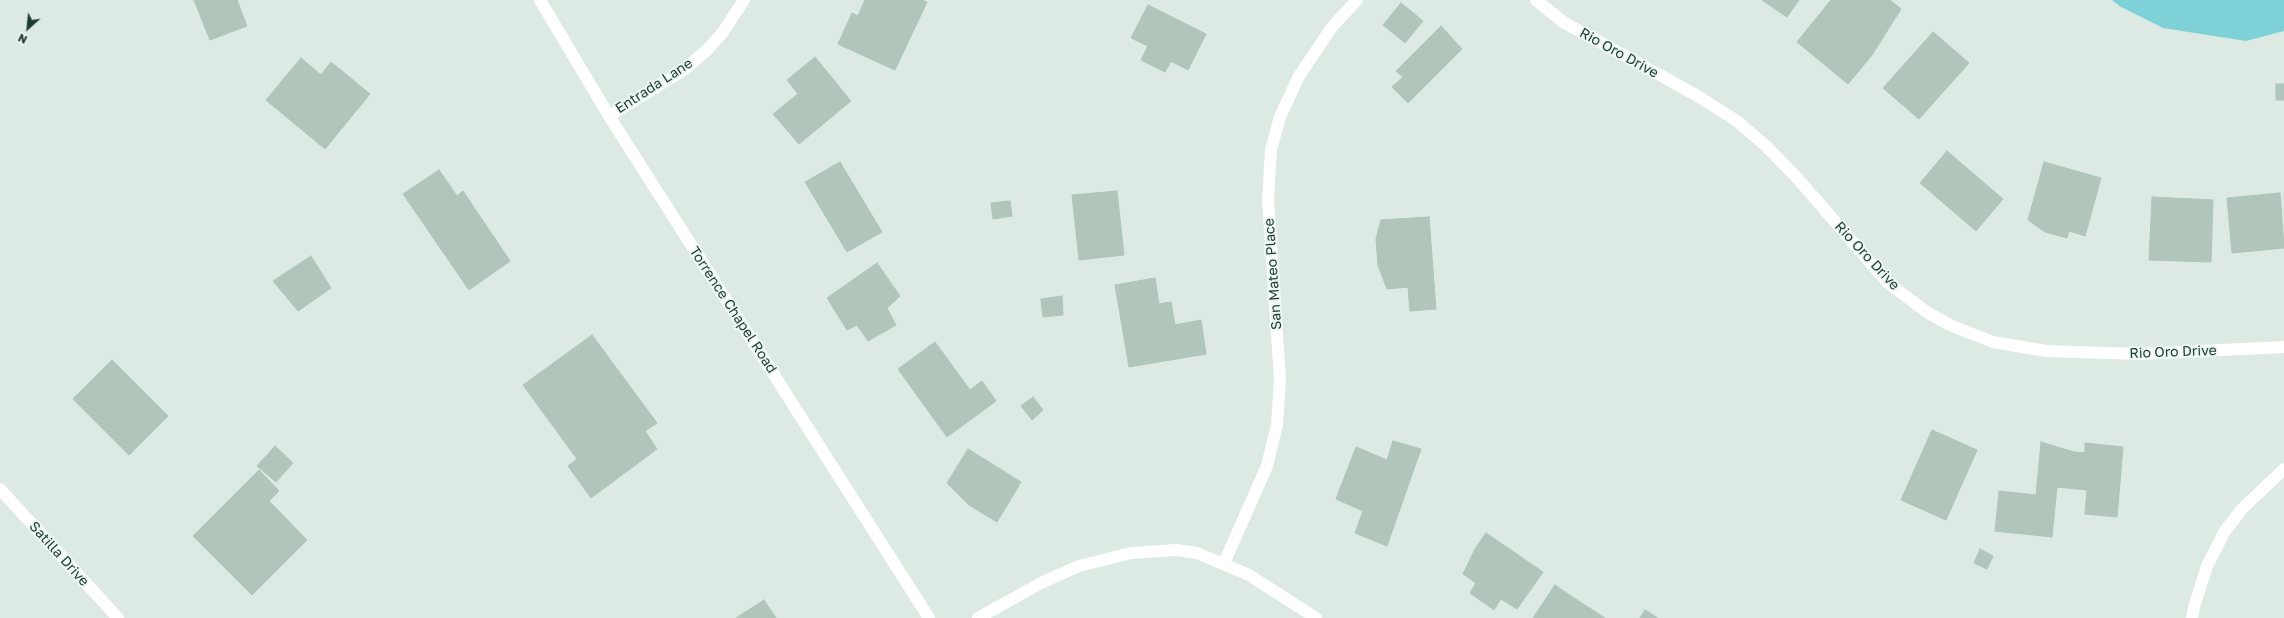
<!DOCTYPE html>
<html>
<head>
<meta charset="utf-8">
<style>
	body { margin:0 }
	#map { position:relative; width:2284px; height:618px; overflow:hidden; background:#dceae3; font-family:"Golos Text",sans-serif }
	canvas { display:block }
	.north { position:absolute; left:8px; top:8px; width:40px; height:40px; -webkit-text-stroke:3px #edf7f1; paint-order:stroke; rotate:207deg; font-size:11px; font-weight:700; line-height:16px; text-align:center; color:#1d3b30 }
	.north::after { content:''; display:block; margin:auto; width:14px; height:18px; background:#1d3b30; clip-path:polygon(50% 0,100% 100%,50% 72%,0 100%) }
</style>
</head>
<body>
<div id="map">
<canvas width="2284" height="618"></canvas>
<div class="north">N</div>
</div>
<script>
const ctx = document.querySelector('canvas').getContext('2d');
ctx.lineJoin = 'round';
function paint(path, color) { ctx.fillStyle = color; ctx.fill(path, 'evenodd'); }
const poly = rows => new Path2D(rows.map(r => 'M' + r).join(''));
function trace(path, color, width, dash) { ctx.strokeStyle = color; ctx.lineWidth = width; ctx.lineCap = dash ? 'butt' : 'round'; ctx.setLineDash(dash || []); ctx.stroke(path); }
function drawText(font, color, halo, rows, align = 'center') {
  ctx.font = font + ' "Golos Text",sans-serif'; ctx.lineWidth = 4; ctx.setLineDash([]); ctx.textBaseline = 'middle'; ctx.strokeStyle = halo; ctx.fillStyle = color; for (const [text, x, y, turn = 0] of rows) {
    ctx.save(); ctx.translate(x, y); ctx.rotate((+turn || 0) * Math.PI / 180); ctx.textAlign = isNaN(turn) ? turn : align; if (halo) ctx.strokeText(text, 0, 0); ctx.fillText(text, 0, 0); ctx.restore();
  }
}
paint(poly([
	[2112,0,2284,0,2284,31,2246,41,2163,28,2121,7]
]), '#7dd1d7');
const building = poly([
	[194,0,237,0,247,26,210,40,194,0],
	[865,0,922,0,927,2,895,70,838,44,852,13,858,16,865,0],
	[1762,0,1799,0,1787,17,1762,0],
	[1831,0,1890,0,1901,9,1872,55,1848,84,1797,42,1831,0],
	[1401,3,1423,21,1405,43,1383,25,1401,3],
	[1148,5,1206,34,1188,70,1171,61,1165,72,1141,60,1148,46,1131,38,1148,5],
	[1441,26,1462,49,1408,103,1392,87,1403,77,1396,71,1441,26],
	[1933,32,1969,63,1919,119,1883,88,1933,32],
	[815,57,851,101,799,144,773,114,798,94,787,80,815,57],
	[301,58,321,75,331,62,370,94,325,149,266,100,301,58],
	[2276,84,2284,84,2284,100,2276,100,2276,84],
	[1947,151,2003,199,1976,231,1920,183,1947,151],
	[840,162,882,232,847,252,805,182,840,162],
	[2044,162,2101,178,2085,236,2069,231,2067,238,2045,232,2028,220,2044,162],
	[439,170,457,196,463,191,510,261,469,290,403,194,439,170],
	[1117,191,1124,255,1079,260,1072,195,1117,191],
	[2280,193,2284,248,2232,253,2227,198,2280,193],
	[2152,197,2213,200,2211,262,2149,260,2152,197],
	[1010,201,1012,216,993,219,991,203,1010,201],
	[1429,217,1436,309,1410,311,1408,287,1387,289,1378,265,1376,239,1381,220,1429,217],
	[311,256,331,288,298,311,273,281,311,256],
	[877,263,900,296,887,308,896,325,868,341,857,325,847,330,827,298,877,263],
	[1155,278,1159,304,1171,302,1175,325,1201,320,1206,354,1129,367,1115,285,1155,278],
	[1062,296,1063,315,1043,317,1041,299,1062,296],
	[592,335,657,423,645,431,657,449,591,498,568,466,577,459,523,385,592,335],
	[935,342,970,390,982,381,996,401,947,437,898,369,935,342],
	[112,360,168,416,129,455,73,399,112,360],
	[1033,397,1043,410,1032,420,1021,406,1033,397],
	[1932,430,1977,450,1946,520,1901,500,1932,430],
	[1393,441,1421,449,1387,546,1355,533,1363,511,1336,499,1356,447,1387,460,1393,441],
	[2041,442,2074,452,2085,453,2085,443,2123,447,2117,517,2085,514,2087,490,2057,487,2052,537,1995,531,1999,491,2036,495,2041,442],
	[275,446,293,463,276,482,257,466,275,446],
	[968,449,1021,482,997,522,969,505,947,483,968,449],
	[259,470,279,491,269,501,307,540,252,595,193,536,259,470],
	[1486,533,1543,572,1517,609,1501,599,1494,610,1470,593,1476,583,1463,574,1475,549,1486,533],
	[1980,549,1993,556,1987,569,1974,563,1980,549],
	[1555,585,1574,598,1605,618,1533,618,1555,585],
	[764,600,776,618,736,618,764,600],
	[1645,610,1658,618,1640,618,1645,610]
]);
paint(building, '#b1c5bb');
trace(building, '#aec4b9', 1);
trace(poly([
	[1536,0,1563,22,1696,95,1737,121,1767,147,1799,180,1888,283,1928,313,1952,326,1993,342,2046,351,2140,354,2284,347],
	[609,116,684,70,708,49,723,32,744,0],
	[0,489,118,618],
	[1224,563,1267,466,1277,425,1280,379,1268,200,1271,150,1280,117,1299,76,1332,27,1357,0],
	[978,618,1041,583,1079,566,1131,553,1176,550,1197,553,1249,575,1316,618],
	[2192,618,2194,607,2207,566,2225,531,2242,509,2284,469]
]), '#fff', 12);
trace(poly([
	[540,0,609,116,929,618]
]), '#fff', 12);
drawText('14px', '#1d3b30', '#edf7f1', [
	["Rio Oro Drive",1619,53,29],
	["Entrada Lane",654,86,-33],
	["Rio Oro Drive",1867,256,47],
	["San Mateo Place",1273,274,-94],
	["Torrence Chapel Road",733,310,57],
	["Rio Oro Drive",2173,352,-2],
	["Satilla Drive",59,554,48]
]);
</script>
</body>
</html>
